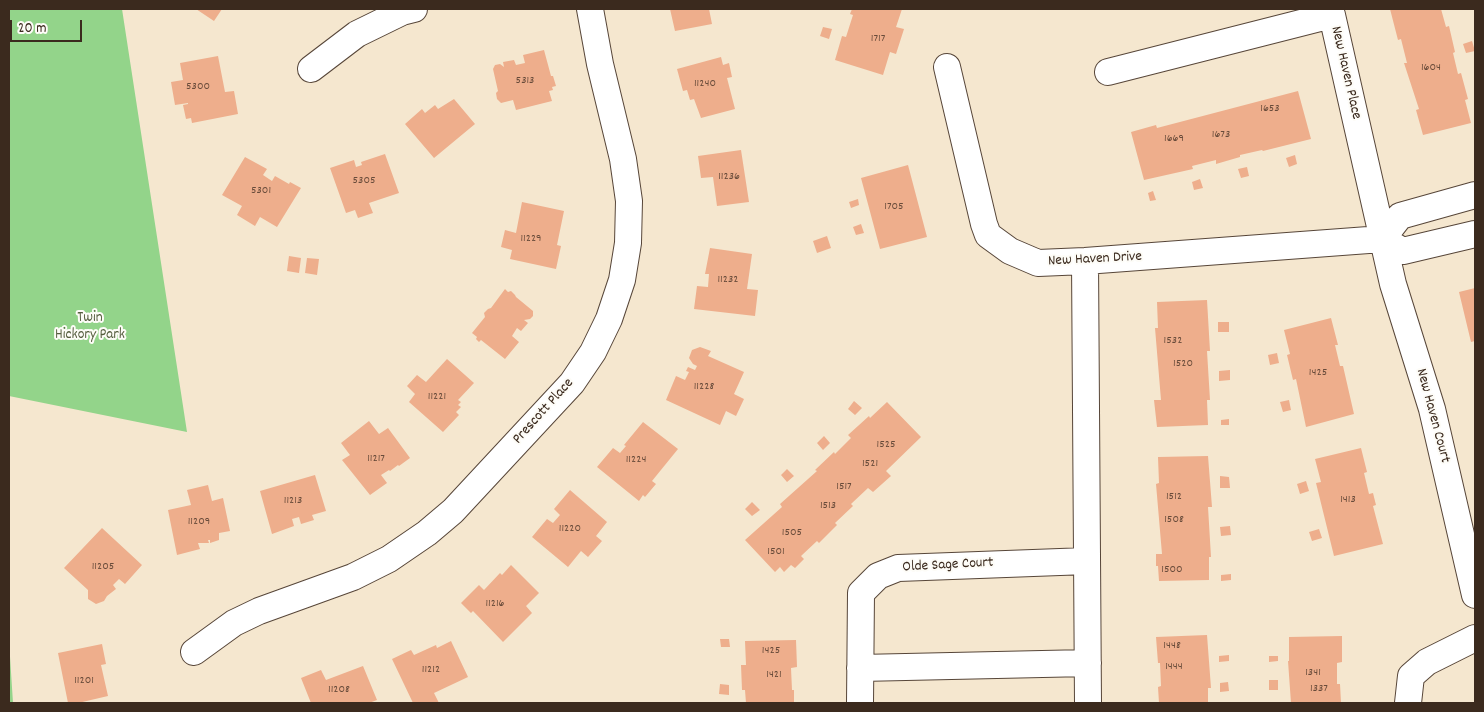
<!DOCTYPE html>
<html>
<head>
<meta charset="utf-8">
<style>
	body { margin:0 }
	#map { position:relative; width:1484px; height:712px; overflow:hidden; background:#f5e7cf; font-family:Dekko,sans-serif }
	canvas { display:block }
	.frame { position:absolute; inset:0; border:10px solid #3b2a1e; pointer-events:none }
	.scale { position:absolute; left:10px; top:20px; width:72px; height:22px; box-sizing:border-box; border:2px solid #3b2a1e; border-top:0; padding-left:6px; font-size:15px; line-height:18px; white-space:nowrap; color:#3b2a1e; -webkit-text-stroke:4px #fdfcf7; paint-order:stroke }
</style>
</head>
<body>
<div id="map">
<canvas width="1484" height="712"></canvas>
<div class="frame"></div>
<div class="scale">20 m</div>
</div>
<script>
const ctx = document.querySelector('canvas').getContext('2d');
ctx.lineJoin = 'round';
function paint(path, color) { ctx.fillStyle = color; ctx.fill(path, 'evenodd'); }
const poly = rows => new Path2D(rows.map(r => 'M' + r).join(''));
function trace(path, color, width, dash) { ctx.strokeStyle = color; ctx.lineWidth = width; ctx.lineCap = dash ? 'butt' : 'round'; ctx.setLineDash(dash || []); ctx.stroke(path); }
function drawText(font, color, halo, rows, align = 'center') {
  ctx.font = font + ' Dekko,sans-serif'; ctx.lineWidth = 4; ctx.setLineDash([]); ctx.textBaseline = 'middle'; ctx.strokeStyle = halo; ctx.fillStyle = color; for (const [text, x, y, turn = 0] of rows) {
    ctx.save(); ctx.translate(x, y); ctx.rotate((+turn || 0) * Math.PI / 180); ctx.textAlign = isNaN(turn) ? turn : align; if (halo) ctx.strokeText(text, 0, 0); ctx.fillText(text, 0, 0); ctx.restore();
  }
}
paint(poly([
	[9,9,122,9,187,432,9,396],
	[9,641,13,703,9,703]
]), '#93d48a');
paint(poly([
	[196,9,222,9,214,21],
	[670,9,709,9,712,24,675,31],
	[852,9,902,9,896,27,904,29,896,54,890,52,883,75,835,60,842,36,846,37,853,15,850,14],
	[1390,9,1441,9,1446,27,1449,26,1455,52,1453,53,1458,74,1461,73,1468,99,1465,100,1471,123,1423,135,1416,110,1419,109,1404,63,1407,63,1401,39,1398,40],
	[823,27,832,29,829,39,820,36],
	[1472,41,1475,51,1466,53,1463,44],
	[544,50,551,76,553,76,556,86,552,87,553,90,549,91,552,101,516,110,513,100,501,103,497,99,496,93,498,91,493,69,495,65,500,64,504,67,503,62,514,60,516,65,525,63,523,55],
	[218,56,225,92,234,91,238,114,192,123,191,118,186,119,183,105,188,104,188,103,175,105,171,82,183,80,180,63],
	[721,57,723,65,729,63,732,77,727,78,735,109,701,118,694,99,690,100,687,90,683,91,677,69],
	[1298,91,1311,139,1263,151,1262,150,1240,155,1240,157,1216,164,1216,160,1192,166,1193,169,1144,180,1131,132,1156,125,1157,128],
	[454,99,475,124,434,158,405,124,422,109,425,113,435,105,438,109],
	[741,150,749,202,717,206,713,177,701,178,698,156],
	[385,154,399,193,369,203,373,213,358,218,355,210,346,213,330,168,354,160,356,167,362,165,361,162],
	[1295,155,1297,164,1289,167,1286,158],
	[245,157,267,169,263,175,272,181,275,176,289,184,290,182,301,188,277,227,260,217,255,226,237,215,242,206,222,195],
	[908,165,927,237,880,249,861,178],
	[1247,167,1249,176,1241,178,1238,169],
	[1200,179,1203,188,1194,190,1192,182],
	[1153,191,1156,200,1150,201,1148,193],
	[858,199,859,205,851,208,849,202],
	[522,202,564,211,557,245,561,246,556,269,510,259,512,250,501,247,505,230,516,233],
	[861,224,864,233,856,235,853,227],
	[827,236,831,248,817,253,813,241],
	[710,248,752,254,747,289,758,290,755,316,694,309,697,286,708,287,709,274,705,274],
	[289,256,301,258,299,273,287,271],
	[307,258,319,259,317,275,305,273],
	[1475,288,1475,341,1471,342,1459,292],
	[505,289,508,292,511,291,515,295,516,297,533,311,533,316,530,319,524,320,528,323,521,331,517,328,512,336,519,342,505,359,481,340,479,342,476,339,477,337,472,333,485,317,484,313,488,309,491,308],
	[1207,300,1210,351,1207,351,1210,400,1207,400,1208,425,1157,427,1154,400,1161,400,1155,328,1158,328,1157,302],
	[1331,318,1338,345,1335,345,1340,366,1343,366,1354,414,1306,427,1296,379,1293,380,1287,355,1290,354,1284,330],
	[1218,322,1229,322,1229,332,1218,332],
	[700,347,711,351,708,356,744,372,734,394,744,399,736,416,726,411,720,425,666,400,676,376,685,380,689,372,686,371,688,367,695,370,697,366,693,364,689,358,692,350],
	[1277,353,1279,363,1270,365,1268,355],
	[447,359,474,383,458,400,461,402,458,405,461,407,456,412,459,415,443,432,409,402,415,394,407,386,417,375,426,382],
	[1230,370,1230,380,1219,381,1219,371],
	[1289,400,1291,410,1283,412,1280,402],
	[854,401,862,408,855,415,848,409],
	[887,402,921,437,886,471,891,476,873,492,868,488,851,504,853,506,835,523,837,525,819,543,817,541,801,556,804,559,795,568,791,565,784,572,780,567,775,572,745,540,782,507,780,504,817,471,815,470,834,452,835,454,851,438,848,435,869,416,870,418],
	[1229,419,1229,425,1221,425,1221,420],
	[369,421,379,434,388,428,410,458,399,466,398,465,390,471,389,470,381,475,387,483,370,495,342,460,350,455,341,443],
	[643,422,678,449,652,481,656,484,645,497,643,495,639,501,597,467,613,448,620,453,626,446,624,445],
	[824,436,830,443,823,450,817,443],
	[1361,448,1367,472,1364,473,1369,494,1373,493,1376,505,1373,506,1383,544,1334,556,1316,483,1321,482,1315,459],
	[1208,456,1212,507,1208,507,1211,557,1209,557,1209,580,1159,581,1158,566,1156,566,1156,554,1162,554,1156,484,1159,483,1158,457],
	[787,469,794,476,787,482,781,475],
	[315,475,326,511,312,515,314,520,301,524,299,517,292,519,294,526,272,534,260,491],
	[1220,476,1229,477,1230,488,1220,488],
	[1306,481,1309,491,1300,494,1297,484],
	[208,485,212,501,223,498,230,531,219,533,219,540,210,543,210,540,208,540,209,543,198,543,200,549,177,555,168,510,191,505,187,490],
	[570,490,607,522,596,536,602,541,588,557,581,551,568,567,532,537,547,519,553,523,560,515,554,509],
	[752,502,760,510,752,516,745,509],
	[1230,526,1231,535,1221,536,1220,527],
	[102,528,142,565,125,584,119,579,113,585,116,589,107,596,104,601,96,604,88,599,88,590,64,568],
	[1319,529,1322,538,1312,541,1309,532],
	[511,565,539,593,526,606,532,613,503,642,473,611,471,613,461,603,479,585,484,590,500,573,502,575],
	[1231,574,1231,580,1221,581,1221,575],
	[1207,635,1211,688,1208,688,1208,703,1159,703,1158,687,1161,686,1160,663,1158,663,1156,637],
	[1342,636,1342,662,1337,663,1337,684,1340,684,1341,703,1291,703,1288,661,1289,661,1289,637],
	[720,639,729,639,730,647,721,647],
	[796,640,797,667,791,668,792,690,794,690,794,703,746,703,745,690,742,690,741,665,746,665,745,641],
	[451,641,468,677,434,693,439,703,413,703,392,659,411,650,414,655,436,645,437,648],
	[102,644,106,664,101,665,108,696,78,703,68,703,58,653],
	[1229,655,1229,661,1219,662,1219,656],
	[1269,656,1278,656,1278,661,1269,662],
	[363,666,377,700,369,703,311,703,301,678,321,670,326,680],
	[1269,680,1278,680,1278,690,1269,690],
	[1228,682,1229,691,1220,692,1220,683],
	[720,684,729,685,729,695,719,694]
]), '#eeae8c');
const minor = poly([
	[947,67,984,224,988,235,1010,251,1038,263,1085,261,1382,239,1403,251,1475,234],
	[311,69,357,34,402,12,414,9],
	[1108,72,1332,15,1393,284,1432,409,1475,595],
	[1382,239,1400,216,1475,195],
	[1085,261,1088,703],
	[194,652,234,623,259,611,353,577,389,559,427,533,453,511,572,383,593,352,609,319,622,280,628,243,629,201,623,159,600,64,590,9],
	[860,668,1088,663],
	[860,703,861,593,878,576,898,568,1087,561],
	[1408,703,1411,676,1427,662,1475,638]
]);
trace(minor, '#574639', 28);
trace(minor, '#fff', 26);
drawText('12px', '#684b3a', null, [
	["1717",878,39],
	["1604",1431,68],
	["5313",525,81],
	["11240",705,84],
	["5300",198,87],
	["1653",1270,109],
	["1673",1221,135],
	["1669",1174,139],
	["11236",729,177],
	["5305",364,181],
	["5301",261,191],
	["1705",894,207],
	["11229",531,239],
	["11232",728,280],
	["1532",1173,341],
	["1520",1183,364],
	["1425",1318,373],
	["11228",704,387],
	["11221",437,397],
	["1525",886,445],
	["11217",376,459],
	["11224",636,460],
	["1521",870,464],
	["1517",844,487],
	["1512",1174,497],
	["1413",1348,500],
	["11213",293,501],
	["1513",828,506],
	["1508",1174,520],
	["11209",199,522],
	["11220",570,529],
	["1505",792,533],
	["1501",776,552],
	["11205",103,567],
	["1500",1172,570],
	["11216",495,604],
	["1448",1172,646],
	["1425",771,651],
	["1444",1174,667],
	["11212",431,670],
	["1341",1313,673],
	["1421",774,675],
	["11201",84,681],
	["1337",1319,689],
	["11208",339,690]
]);
drawText('15px', '#3b2a1e', '#fdfcf7', [
	["New Haven Place",1345,73,77],
	["New Haven Drive",1095,260,-3],
	["Prescott Place",544,412,-48],
	["New Haven Court",1432,416,75],
	["Olde Sage Court",948,566,-3]
]);
drawText('15px', '#555d3e', '#fdfcf7', [
	["Twin",90,319],
	["Hickory Park",90,336]
]);
</script>
</body>
</html>
